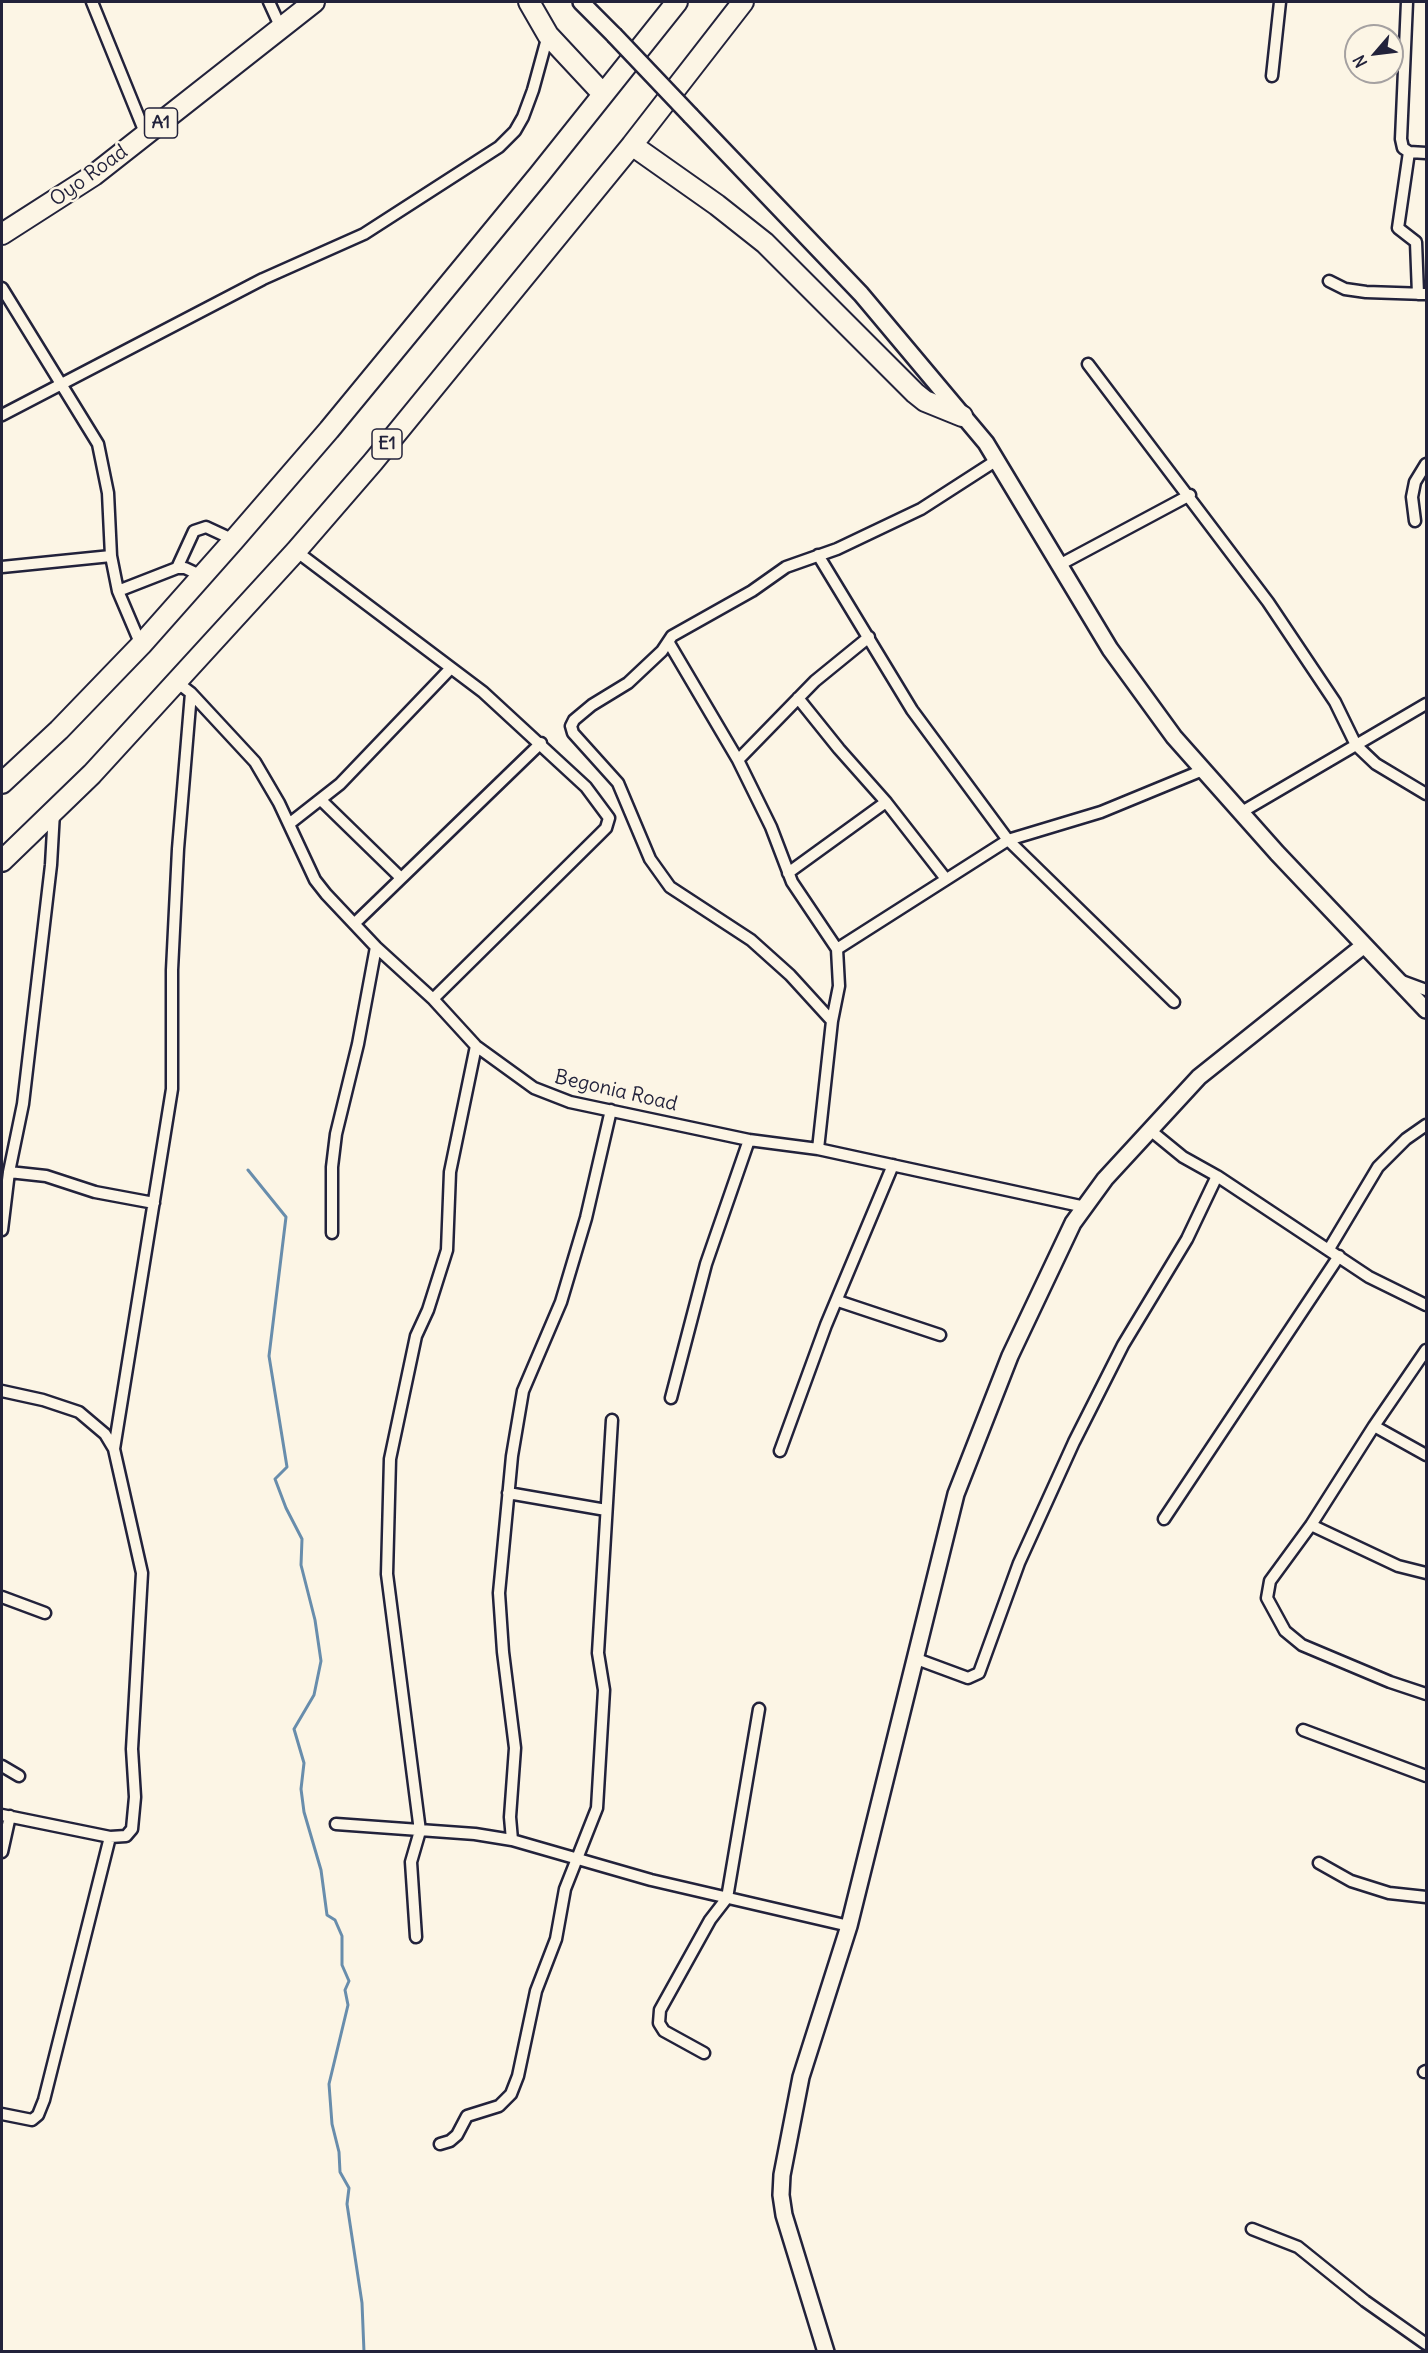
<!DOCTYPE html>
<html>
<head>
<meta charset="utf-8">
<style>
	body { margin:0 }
	#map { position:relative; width:1428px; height:2353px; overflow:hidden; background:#fcf5e5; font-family:Delius,sans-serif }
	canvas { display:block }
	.frame { position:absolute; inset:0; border:3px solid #22223b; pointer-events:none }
	.north { position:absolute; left:1344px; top:24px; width:60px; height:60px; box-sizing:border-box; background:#fcf5e5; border:2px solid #a5a1a1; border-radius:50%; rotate:242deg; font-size:16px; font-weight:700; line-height:24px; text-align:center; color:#22223b }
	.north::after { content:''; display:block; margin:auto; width:21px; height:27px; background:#22223b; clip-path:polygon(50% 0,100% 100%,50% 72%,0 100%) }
</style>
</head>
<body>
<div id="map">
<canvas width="1428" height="2353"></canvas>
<div class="frame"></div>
<div class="north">N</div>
</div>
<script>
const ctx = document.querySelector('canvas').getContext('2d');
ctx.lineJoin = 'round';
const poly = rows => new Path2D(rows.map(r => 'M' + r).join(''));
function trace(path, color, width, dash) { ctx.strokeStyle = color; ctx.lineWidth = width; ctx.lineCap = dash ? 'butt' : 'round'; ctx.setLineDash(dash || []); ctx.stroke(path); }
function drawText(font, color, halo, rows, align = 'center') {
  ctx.font = font + ' Delius,sans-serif'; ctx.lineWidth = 5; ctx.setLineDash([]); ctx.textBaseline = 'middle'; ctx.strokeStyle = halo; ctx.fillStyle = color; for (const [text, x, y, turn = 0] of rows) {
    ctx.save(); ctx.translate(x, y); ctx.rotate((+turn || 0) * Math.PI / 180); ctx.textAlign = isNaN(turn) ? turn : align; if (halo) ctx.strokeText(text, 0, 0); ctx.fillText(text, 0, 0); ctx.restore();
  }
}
trace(poly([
	[248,1170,286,1217,269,1356,287,1467,275,1479,286,1508,302,1539,301,1565,315,1620,321,1661,314,1695,294,1729,304,1763,301,1789,304,1812,321,1870,327,1915,335,1920,342,1936,342,1965,349,1981,345,1990,348,2005,329,2084,332,2124,339,2152,340,2172,349,2188,347,2204,362,2303,364,2352]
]), '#688dac', 3);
const street = poly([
	[92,2,146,135],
	[269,2,280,26],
	[1407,2,1401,139,1403,148,1409,152,1426,153],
	[1272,76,1280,2],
	[1409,152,1398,228,1416,242,1418,294],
	[1329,281,1345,289,1366,292,1426,294],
	[2,288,98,444,108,493,111,556,118,591,141,645],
	[1088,364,1268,602,1335,702,1356,745,1376,764,1426,794],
	[2,415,263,279,364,234,499,147,515,131,523,117,533,90,548,35],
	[1415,521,1412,497,1415,482,1426,464],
	[296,551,483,692,586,787,609,818,606,828,598,836,433,999],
	[818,555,912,710,1008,840,837,949],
	[1061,564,1190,495],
	[2,567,111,556],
	[177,568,194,531,206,527,234,540],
	[118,591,177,568,185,568,202,576],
	[669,643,738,760,771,827,792,882,837,949,839,986,832,1021,818,1149],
	[178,683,191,693,255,762,279,803,315,880,326,894,376,947,433,999,476,1046,534,1088,570,1102,749,1140,818,1149,1085,1207],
	[798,698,839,749,886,802,946,879],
	[738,760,815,681,869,637],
	[322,801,400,877],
	[1240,813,1426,704],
	[289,824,340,784,451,668],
	[788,873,886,802],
	[355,923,541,743],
	[1399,980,1426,990],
	[1174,1002,1008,840,1101,812,1203,770],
	[832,1021,790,975,751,940,670,887,650,859,618,783,573,733,571,726,574,720,592,705,628,683,662,651,672,636,752,591,786,567,837,549,921,509,997,460],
	[1150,1130,1183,1157,1217,1176,1369,1277,1426,1305],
	[9,1172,46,1176,95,1192,154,1203],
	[2,1230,9,1172,23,1104,51,865,54,812],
	[332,1233,332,1167,336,1134,358,1044,376,947],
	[1329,1249,1378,1167,1406,1139,1426,1125],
	[838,1301,940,1335],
	[1426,1350,1374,1426,1311,1525,1270,1581,1267,1598,1285,1631,1302,1645,1390,1682,1426,1694],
	[2,1391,43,1400,79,1412,105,1434,114,1449,142,1573,132,1749,135,1797,132,1829,126,1836,110,1837,2,1815],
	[671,1398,706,1264,749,1140],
	[1374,1426,1426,1455],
	[114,1449,172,1089,172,970,178,849,191,693],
	[780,1451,826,1325,893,1165],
	[508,1493,606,1510],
	[1164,1519,1339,1256],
	[1311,1525,1398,1566,1426,1573],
	[2,1597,45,1613],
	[914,1658,968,1678,979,1673,1019,1563,1074,1442,1123,1345,1187,1239,1217,1176],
	[1303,1730,1426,1776],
	[2,1766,19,1776],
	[336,1824,475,1834,512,1840,651,1880,849,1926],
	[512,1840,510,1817,515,1748,503,1652,499,1593,512,1456,523,1391,561,1302,586,1218,611,1110],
	[2,1852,10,1816],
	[1319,1863,1351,1881,1389,1893,1426,1897],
	[416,1937,411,1862,420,1831,387,1574,390,1459,416,1336,428,1310,447,1250,450,1172,476,1046],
	[704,2053,664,2031,659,2023,660,2010,710,1920,727,1898,759,1709],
	[1424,2072,1426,2071],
	[2,2114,32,2120,38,2115,44,2100,110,1837],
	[440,2144,450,2141,457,2135,467,2116,499,2106,511,2094,518,2076,536,1991,556,1939,565,1889,597,1808,604,1690,598,1653,612,1420],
	[1252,2229,1298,2247,1365,2301,1426,2344]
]);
const secondary = poly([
	[581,2,614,35],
	[691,116,861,294,986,443,1110,649,1174,737,1277,853,1426,1010],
	[826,2352,784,2215,781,2195,782,2175,801,2077,849,1926,956,1494,1010,1356,1073,1223,1105,1179,1199,1077,1363,946]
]);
const highway = poly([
	[529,2,548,35,603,94],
	[632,145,717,205,765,243,915,393,925,401,962,416],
	[2,234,94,175,314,2],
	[2,783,59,730,141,645,234,540,329,430,539,175,677,2],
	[2,861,92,774,296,551,373,462,632,145,743,2]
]);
trace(street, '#22223b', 15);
trace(secondary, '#22223b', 20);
trace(highway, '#22223b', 24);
trace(street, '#fcf5e5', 10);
trace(secondary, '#fcf5e5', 15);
trace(highway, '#fcf5e5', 20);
const secondaryBridge = poly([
	[614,35,691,116]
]);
trace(secondaryBridge, '#22223b', 20, []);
trace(secondaryBridge, '#fcf5e5', 15);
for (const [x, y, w] of [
	[161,123,33],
	[387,444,30]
]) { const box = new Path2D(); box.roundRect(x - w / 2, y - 15, w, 30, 4.5); ctx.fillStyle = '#fcf5e5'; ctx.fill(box); trace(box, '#22223b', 1.5); }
drawText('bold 18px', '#22223b', null, [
	["A1",161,123],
	["E1",387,444]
]);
drawText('20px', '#22223b', '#fcf5e5', [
	["Oyo Road",89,176,-36],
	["Begonia Road",616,1091,13]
]);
</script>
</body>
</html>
